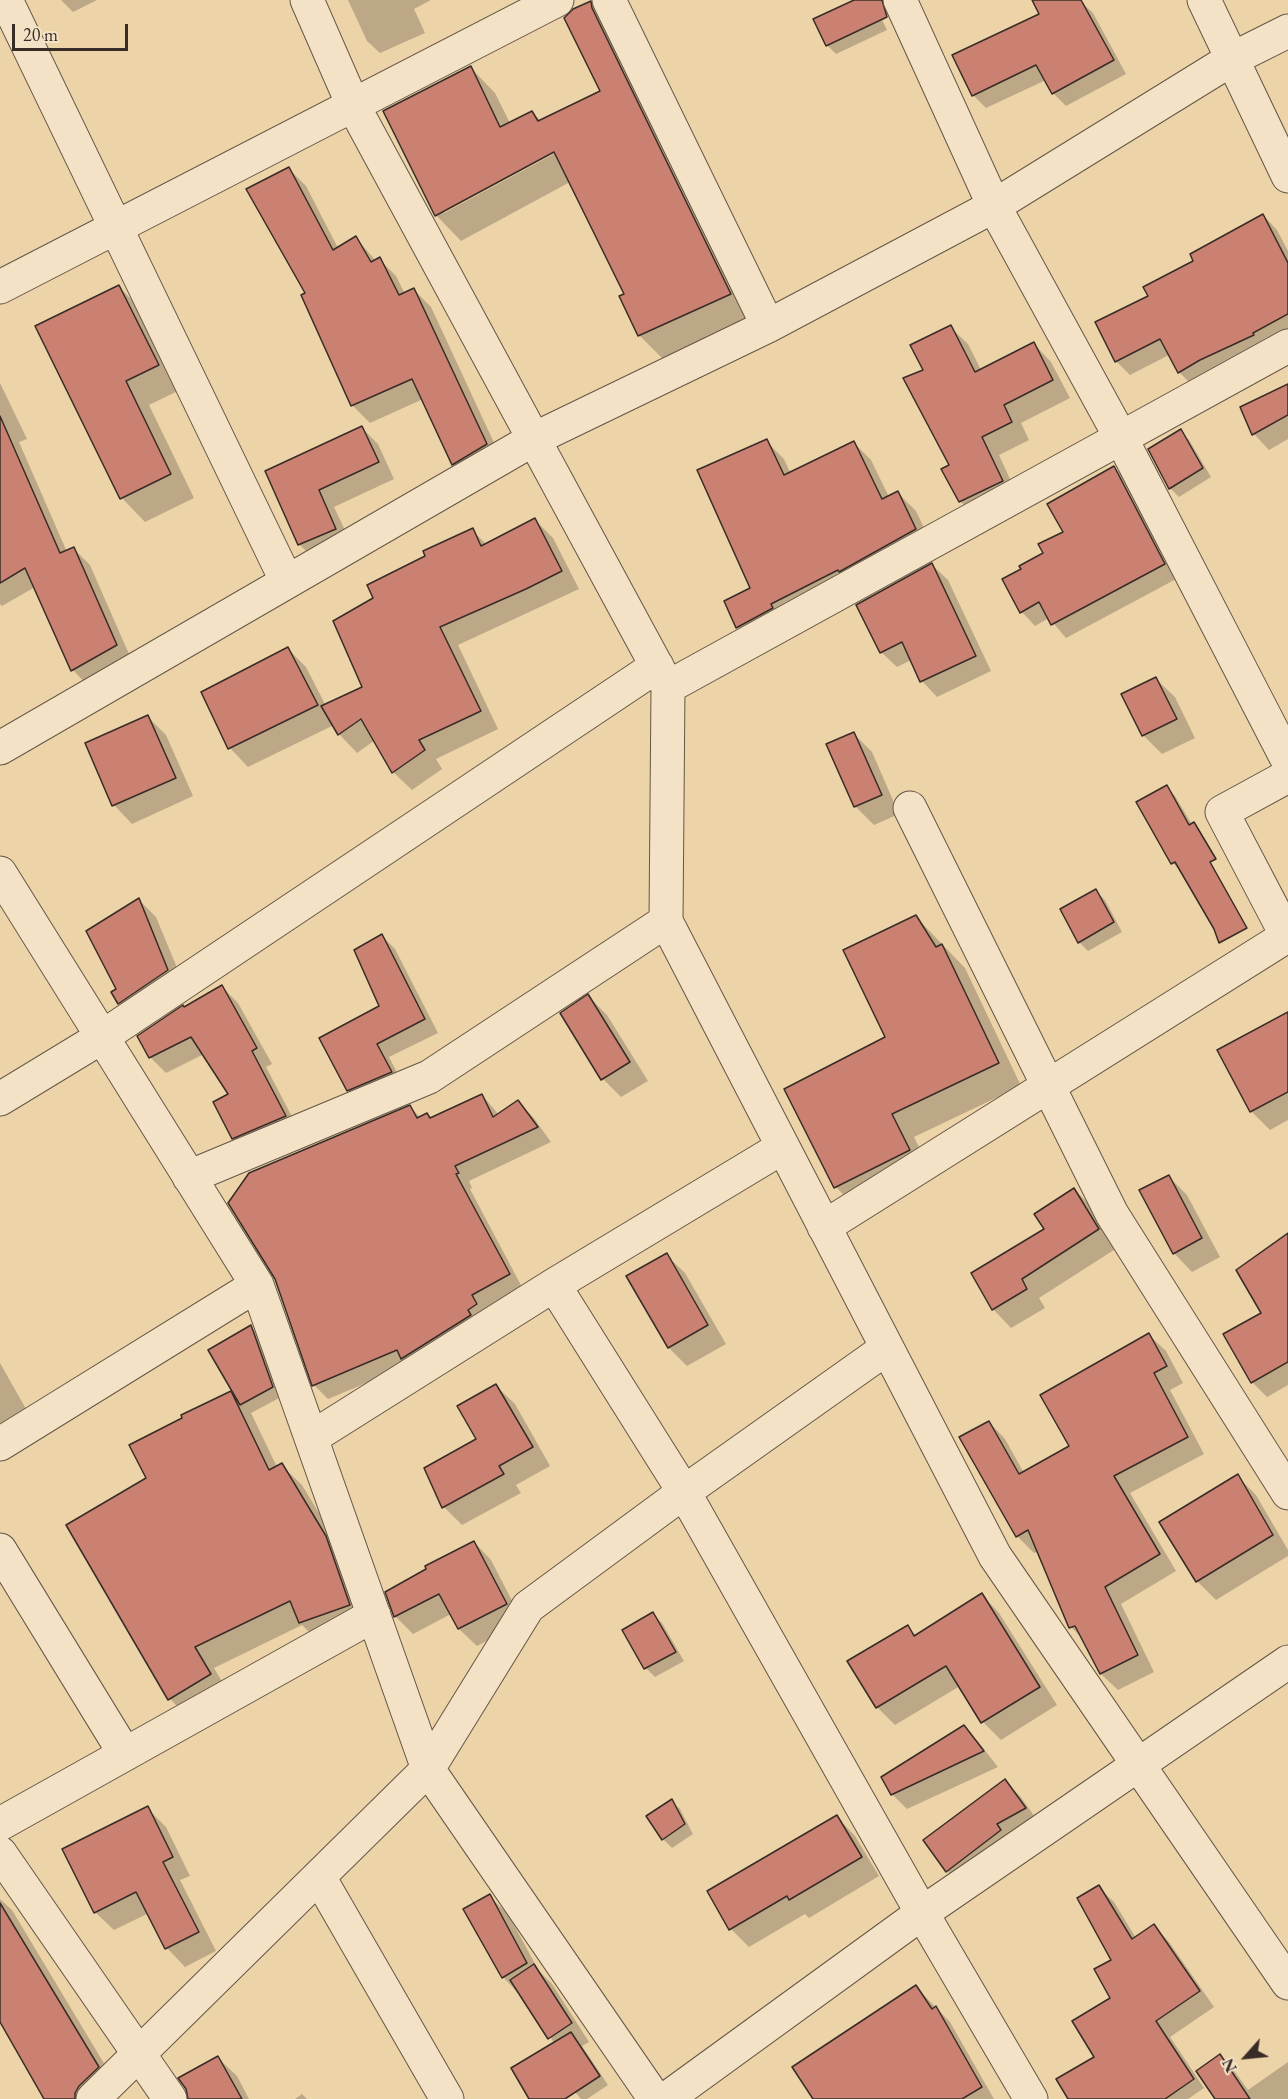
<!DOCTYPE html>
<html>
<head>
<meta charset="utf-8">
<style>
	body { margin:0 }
	#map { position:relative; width:1288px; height:2099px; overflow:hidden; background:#ecd3a8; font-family:"EB Garamond",serif }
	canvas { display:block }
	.north { position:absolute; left:1216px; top:2027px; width:60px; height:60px; -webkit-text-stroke:4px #f3e2c6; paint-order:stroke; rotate:243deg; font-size:16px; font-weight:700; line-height:24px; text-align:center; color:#382c26 }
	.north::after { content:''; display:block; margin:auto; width:21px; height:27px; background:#382c26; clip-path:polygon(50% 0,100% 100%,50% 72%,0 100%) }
	.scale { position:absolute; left:12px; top:24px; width:116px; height:27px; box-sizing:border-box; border:3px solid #382c26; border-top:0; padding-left:8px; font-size:18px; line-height:21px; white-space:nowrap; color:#382c26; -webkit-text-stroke:4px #f3e2c6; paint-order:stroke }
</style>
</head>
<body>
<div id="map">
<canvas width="1288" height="2099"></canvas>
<div class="north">N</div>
<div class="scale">20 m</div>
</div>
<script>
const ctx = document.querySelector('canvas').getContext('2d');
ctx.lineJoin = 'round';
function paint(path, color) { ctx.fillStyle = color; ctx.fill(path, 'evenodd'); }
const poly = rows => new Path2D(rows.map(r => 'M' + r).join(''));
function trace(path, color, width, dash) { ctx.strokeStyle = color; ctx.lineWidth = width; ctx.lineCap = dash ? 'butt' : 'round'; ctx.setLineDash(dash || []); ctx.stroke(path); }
paint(poly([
	[61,0,97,0,73,12],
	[348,0,431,0,414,9,425,33,380,53,367,41],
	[857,0,870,0,875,5,887,30,836,54,827,45],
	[1079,0,1093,13,1126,74,1066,106,1053,93,1046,80,986,108,973,95],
	[590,2,615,28,756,319,665,361,639,335,621,296,626,294,570,182,461,241,436,215,470,67,495,93,510,123,532,112,541,121,602,91],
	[560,147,561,150,444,213,444,210],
	[289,169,306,186,338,248,355,237,376,261,379,259,396,276,405,294,414,290,431,307,503,462,471,481,454,464,423,399,370,423,352,405,303,296,307,294],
	[1263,215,1277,230,1288,251,1288,336,1193,386,1179,372,1169,355,1130,375,1116,361,1195,261],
	[119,287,143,311,182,389,149,405,194,498,145,522,122,498],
	[950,327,968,344,981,370,1034,344,1051,362,1070,398,1021,423,1029,440,999,455,1019,499,978,519,960,501,925,370],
	[0,383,27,439,19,442,67,552,74,549,90,565,132,661,88,686,73,670,35,587,2,606,0,604],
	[1288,386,1288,439,1269,450,1254,434],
	[362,428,378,444,394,479,334,507,352,545,316,561,300,545,267,472],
	[1180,431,1189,440,1211,477,1179,497,1170,488],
	[766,441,784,459,791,474,854,443,871,460,889,497,898,493,916,511,933,547,755,645,737,627,726,602,752,589],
	[1114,467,1128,481,1178,578,1066,638,1049,618,1035,626,1022,612,1023,569,1045,554,1065,532],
	[535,520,553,538,579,589,458,645,498,729,436,759,442,769,412,790,393,772,375,740,357,753,339,734,334,725,248,767,230,748,288,649,306,667,326,706,364,688,375,599,427,556,472,530,487,545],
	[932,565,948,580,991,671,937,697,922,681,911,660,897,667,881,652],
	[1156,679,1175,697,1195,738,1162,754,1143,735],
	[148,717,166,735,193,796,132,824,114,805],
	[853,733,872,752,899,814,874,825,855,806],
	[1166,787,1175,796,1197,833,1182,872,1173,863],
	[1096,891,1105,900,1122,932,1088,951,1079,942],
	[139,900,156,917,185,987,136,1020,119,1003,118,990],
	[916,917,965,968,1021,1086,914,1137,932,1173,858,1210,836,1187,887,1038],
	[382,936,395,949,438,1033,389,1057,404,1086,362,1103,349,1090,381,1007],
	[222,987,238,1003,272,1064,266,1067,300,1132,249,1153,234,1138,230,1095,204,1054,166,1073,150,1057,184,1009],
	[588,996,607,1015,648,1081,621,1097,603,1079],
	[1288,1020,1288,1120,1270,1130,1251,1111],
	[482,1095,499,1115,518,1102,533,1117,551,1142,469,1181,472,1188,470,1189,523,1289,409,1365,328,1399,314,1385,410,1107,421,1118,427,1115,432,1119],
	[1168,1176,1187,1195,1220,1257,1192,1272,1174,1253],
	[1074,1189,1093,1208,1117,1248,1039,1298,1045,1308,1011,1328,993,1309],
	[1288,1235,1288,1385,1267,1397,1252,1382,1263,1314],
	[666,1255,685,1273,726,1344,687,1366,669,1348,628,1277],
	[251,1327,260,1336,281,1397,251,1413,277,1467,281,1465,302,1485,346,1558,369,1625,320,1643,302,1625,214,1668,230,1695,190,1719,170,1699,148,1478,231,1393,237,1399],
	[1149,1335,1166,1351,1183,1383,1170,1390,1204,1454,1130,1493,1176,1571,1121,1604,1154,1672,1118,1690,1101,1674,1084,1640,1071,1627,1039,1551,1034,1553,1017,1536,961,1438,989,1422,1005,1439,1024,1473,1071,1446],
	[0,1363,26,1409,0,1424],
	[496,1386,515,1404,550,1466,516,1485,521,1493,462,1525,444,1507,478,1440],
	[1237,1476,1256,1495,1288,1550,1288,1556,1216,1600,1197,1581,1161,1522],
	[474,1542,491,1560,523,1622,477,1646,459,1629,451,1614,413,1634,395,1616],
	[982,1595,999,1613,1057,1705,1001,1740,983,1722,960,1686,895,1725,877,1707,849,1662,908,1627,917,1636],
	[653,1614,662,1623,684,1661,655,1677,646,1668,624,1630],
	[964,1727,979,1743,998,1767,907,1809,892,1794],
	[1004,1781,1020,1796,1040,1824,962,1886,947,1871],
	[671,1801,680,1809,693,1834,672,1848,663,1839],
	[147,1808,166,1827,190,1876,180,1880,216,1951,185,1967,167,1948,149,1913,114,1930,95,1912],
	[837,1817,855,1836,879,1876,809,1918,805,1914,749,1947,731,1929],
	[1098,1887,1114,1902,1136,1938,1154,1926,1169,1942,1214,2007,1170,2037,1204,2088,1188,2099,1070,2099,1096,2057,1112,1999,1113,1960],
	[489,1896,508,1914,539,1971,552,1984,589,2042,582,2046,608,2085,587,2099,581,2099,575,2092,559,2099,531,2099,555,2044,521,1996,503,1977,465,1910],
	[0,1899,12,1910,120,2090,104,2099,46,2099,0,2019],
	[916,1987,950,2022,994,2099,815,2099],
	[1220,2056,1235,2072,1248,2090,1288,2062,1288,2099,1216,2099],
	[218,2058,237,2076,249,2099,201,2099],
	[302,2094,307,2099,295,2099]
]), '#0003');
const building = poly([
	[854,0,882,0,887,17,826,46,813,19,854,0],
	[1032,0,1081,0,1114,60,1052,94,1036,65,972,96,952,55,1039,14,1032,0],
	[591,1,592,8,731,294,638,336,619,296,624,294,554,152,435,216,383,111,471,66,500,127,532,111,538,121,600,91,564,18,573,9,591,1],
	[289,167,333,250,356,236,371,262,380,257,399,295,414,288,487,444,452,465,412,379,351,406,301,295,305,293,246,189,289,167],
	[1263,214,1288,263,1288,314,1253,333,1254,335,1200,360,1178,373,1160,339,1115,362,1095,322,1148,296,1143,287,1193,261,1190,254,1263,214],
	[119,285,159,365,126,381,171,474,120,499,35,326,119,285],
	[951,325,975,372,1034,342,1053,380,1004,405,1012,422,982,437,1003,481,959,502,941,469,949,465,903,378,923,370,910,345,951,325],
	[1288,384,1288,415,1252,435,1240,407,1288,384],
	[0,416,60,553,74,547,117,645,71,671,25,568,0,583,0,416],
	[362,426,379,462,319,490,336,529,298,545,265,471,362,426],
	[1181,429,1203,468,1169,489,1148,449,1181,429],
	[767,439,784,475,854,441,882,499,898,491,916,529,839,572,838,570,771,604,773,608,736,628,724,601,750,588,697,470,767,439],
	[1114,466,1165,564,1051,625,1039,602,1020,613,1002,579,1021,569,1019,566,1043,553,1038,544,1063,532,1047,504,1114,466],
	[535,518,562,571,526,589,440,627,481,711,419,740,425,750,392,773,361,719,338,735,321,706,362,687,333,621,373,598,367,585,425,556,423,551,473,528,481,546,535,518],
	[932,563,976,656,920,682,902,642,880,653,856,605,932,563],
	[288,647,318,705,228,749,201,692,288,647],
	[1156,677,1177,719,1142,736,1121,694,1156,677],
	[148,715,176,778,112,806,85,743,148,715],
	[854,732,882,795,854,807,826,744,854,732],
	[1167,785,1189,825,1194,822,1216,859,1210,862,1247,928,1219,943,1214,929,1175,862,1171,864,1136,802,1167,785],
	[1096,889,1114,922,1078,943,1060,909,1096,889],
	[139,898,168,970,118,1004,111,992,116,989,86,931,139,898],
	[916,915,936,947,942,944,999,1063,892,1114,910,1150,834,1188,784,1089,885,1037,843,950,916,915],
	[382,934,425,1019,377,1044,392,1072,347,1091,319,1038,379,1006,354,950,382,934],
	[222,985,257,1048,252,1051,286,1116,232,1139,213,1102,228,1094,191,1037,149,1058,137,1036,183,1005,184,1007,222,985],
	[588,994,630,1062,601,1080,560,1013,588,994],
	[1288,1012,1288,1092,1250,1112,1217,1050,1288,1012],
	[482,1094,493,1117,518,1100,538,1127,455,1166,459,1173,456,1174,510,1274,472,1295,477,1304,468,1310,471,1315,401,1359,397,1350,312,1386,275,1279,228,1203,249,1173,410,1105,417,1118,427,1113,430,1118,482,1094],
	[1169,1175,1202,1238,1173,1254,1139,1190,1169,1175],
	[1074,1188,1099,1229,1022,1279,1027,1289,992,1310,971,1273,1044,1229,1034,1214,1074,1188],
	[1288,1233,1288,1362,1251,1383,1223,1334,1261,1313,1236,1270,1288,1233],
	[667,1253,708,1325,668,1348,626,1276,667,1253],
	[251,1325,273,1387,240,1405,208,1350,251,1325],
	[1149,1333,1167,1366,1154,1373,1188,1437,1114,1476,1160,1554,1105,1587,1138,1655,1100,1674,1075,1626,1069,1628,1028,1530,1016,1537,959,1437,989,1421,1019,1474,1069,1446,1040,1395,1149,1333],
	[496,1384,533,1447,499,1466,504,1474,442,1508,424,1468,476,1439,457,1406,496,1384],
	[231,1391,269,1470,282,1463,326,1536,350,1605,299,1623,290,1601,195,1647,211,1674,168,1700,66,1525,146,1478,129,1445,182,1418,181,1415,231,1391],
	[1238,1474,1273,1535,1196,1582,1159,1522,1238,1474],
	[474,1541,507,1604,458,1629,439,1594,394,1617,385,1592,426,1569,425,1566,474,1541],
	[982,1593,1040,1687,981,1723,946,1666,876,1708,847,1661,908,1625,914,1636,982,1593],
	[653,1612,676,1652,644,1669,622,1630,653,1612],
	[964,1725,984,1751,891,1795,881,1777,964,1725],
	[1005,1779,1026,1808,997,1824,1001,1830,946,1872,923,1840,1005,1779],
	[672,1799,685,1824,662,1840,646,1816,672,1799],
	[148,1806,173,1857,163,1862,199,1932,165,1949,136,1892,94,1913,62,1849,148,1806],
	[837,1815,862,1857,789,1900,787,1896,729,1930,707,1891,837,1815],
	[1099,1885,1132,1939,1154,1924,1200,1991,1156,2021,1194,2079,1165,2099,1068,2099,1056,2079,1094,2057,1072,2021,1110,1998,1094,1969,1111,1960,1077,1898,1099,1885],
	[490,1894,527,1963,502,1978,463,1909,490,1894],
	[0,1903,99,2067,79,2086,75,2093,75,2099,44,2099,0,2022,0,1903],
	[534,1964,572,2023,548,2039,510,1980,534,1964],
	[916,1985,932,2009,936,2006,982,2087,962,2099,813,2099,792,2067,916,1985],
	[571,2032,600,2076,565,2099,529,2099,511,2068,571,2032],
	[1220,2054,1250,2099,1215,2099,1196,2071,1220,2054],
	[218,2056,242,2099,188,2099,186,2089,178,2078,218,2056]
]);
paint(building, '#cb8171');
trace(building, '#382c26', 1.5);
const minor = poly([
	[6,0,287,582],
	[307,0,353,105,668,687,666,921,995,1556,1288,1983],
	[609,0,768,326],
	[900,0,994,206,1121,438,1288,761],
	[1204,0,1288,176],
	[0,287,557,0],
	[668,687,1288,346],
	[0,748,534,439,768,326,994,206,1232,59,1288,31],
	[1288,776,1222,812,1288,938],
	[910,808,1112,1214,1288,1493],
	[0,873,257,1285,428,1769,655,2099],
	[0,1099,102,1037,657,666],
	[189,1177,429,1077,666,921],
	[824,1227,1287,936],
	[554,1285,684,1492,922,1913,1031,2099],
	[311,1438,554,1285,783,1147],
	[0,1444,257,1285],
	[0,1550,125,1754],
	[0,1824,374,1615],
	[0,1853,170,2099],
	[319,1877,447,2099],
	[93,2099,428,1769,528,1607,684,1492,887,1348],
	[666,2099,922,1913,1288,1662]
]);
trace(minor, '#655646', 35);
trace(minor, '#f3e2c6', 33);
</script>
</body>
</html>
